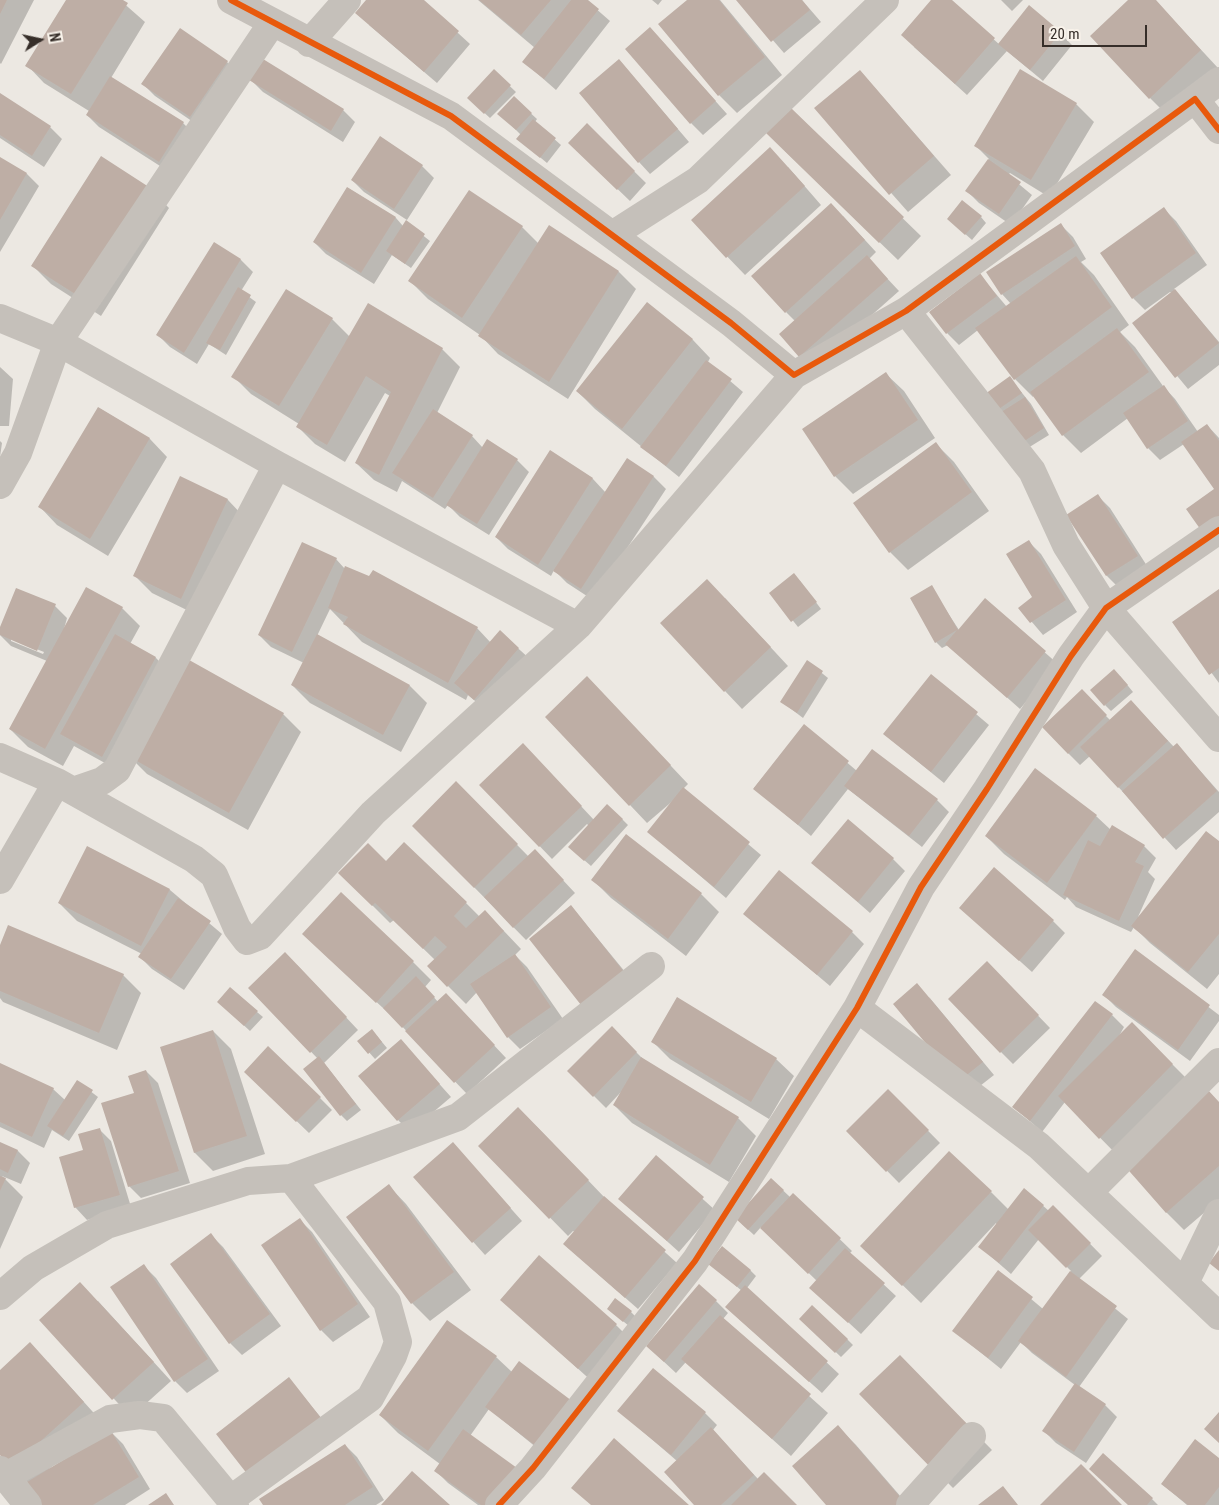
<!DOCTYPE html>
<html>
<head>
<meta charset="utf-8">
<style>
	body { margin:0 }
	#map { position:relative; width:1219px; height:1505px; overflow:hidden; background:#ece8e2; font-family:"Roboto Condensed",sans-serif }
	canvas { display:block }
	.north { position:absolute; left:15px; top:15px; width:50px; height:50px; -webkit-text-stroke:4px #f8f2ea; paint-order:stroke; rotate:80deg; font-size:14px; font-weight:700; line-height:20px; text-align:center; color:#362e29 }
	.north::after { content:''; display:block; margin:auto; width:18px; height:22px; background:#362e29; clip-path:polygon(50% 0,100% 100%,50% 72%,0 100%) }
	.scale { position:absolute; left:1042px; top:25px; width:105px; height:22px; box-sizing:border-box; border:2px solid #362e29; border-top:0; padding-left:6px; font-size:15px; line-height:18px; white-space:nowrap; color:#362e29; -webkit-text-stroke:4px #f8f2ea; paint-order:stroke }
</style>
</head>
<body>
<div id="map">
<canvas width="1219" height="1505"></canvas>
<div class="north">N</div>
<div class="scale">20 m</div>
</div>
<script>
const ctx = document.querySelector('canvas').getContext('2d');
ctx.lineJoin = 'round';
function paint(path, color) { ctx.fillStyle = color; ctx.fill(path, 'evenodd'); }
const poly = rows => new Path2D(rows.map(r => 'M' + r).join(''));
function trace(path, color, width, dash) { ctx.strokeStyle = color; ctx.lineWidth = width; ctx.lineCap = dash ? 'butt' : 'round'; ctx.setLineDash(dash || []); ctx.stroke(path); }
paint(poly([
	[0,0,34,0,1,64,0,63],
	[67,0,120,0,145,22,111,78,183,123,195,135,171,173,99,127,87,115,89,111,44,83,27,65],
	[367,0,422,0,470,44,437,83,369,25],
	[478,0,586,0,610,21,556,90,524,62,535,48],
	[652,0,662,0,658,5],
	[689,0,720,0,782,75,737,113,719,95],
	[738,0,802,0,821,22,784,53],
	[933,0,950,0,1000,45,1060,33,1072,45,1043,81,1007,51,967,95,914,47],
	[1001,0,1023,0,1012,11],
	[1130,0,1155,0,1218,68,1168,116,1150,98],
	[661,40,727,114,703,135,691,123],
	[619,60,689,142,650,174,639,162],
	[227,62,239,74,202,128,155,96,143,84],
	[494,71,516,92,490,118,468,98],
	[860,71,951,175,908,212,816,108],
	[251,80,343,110,355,122,343,142,263,92],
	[0,94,50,127,62,139,44,167,0,138],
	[514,98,537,119,535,122,561,145,547,163,524,144,521,135,505,119],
	[1076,104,1094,122,1049,197,1010,173,1008,175,1032,195,1011,225,979,203,967,191,989,159,975,145],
	[791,110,921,236,898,260,785,151],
	[587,125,646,183,630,201,582,155],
	[0,159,27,174,39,186,0,252],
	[422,166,434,178,407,220,364,192,352,180],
	[788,167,821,205,745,275,692,220],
	[348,188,396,218,403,226,406,222,430,241,411,268,392,255,374,284,326,254,314,242],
	[151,190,169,208,101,316,51,284,33,266],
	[469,192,522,227,538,243,619,272,636,289,568,399,498,354,480,335,428,299,410,281],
	[1164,209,1176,221,1207,265,1174,289,1219,342,1219,365,1188,389,1134,324,1172,293,1170,292,1145,310,1133,298],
	[843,216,876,252,869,259,899,291,812,368,800,356,795,321,786,312],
	[981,217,986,223,972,240,954,224],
	[1061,225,1073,237,1086,259,1081,262,1094,275,1129,325,1120,332,1135,347,1163,386,1175,399,1198,432,1207,425,1219,438,1219,543,1216,490,1184,444,1160,460,1148,448,1128,418,1081,453,1063,435,1034,395,1033,397,1015,379,978,330,959,345,947,333,980,275,1007,307,1011,304,1002,294],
	[215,244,241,260,253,272,241,291,256,302,226,355,209,344,197,364,170,347,158,335],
	[647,303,693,340,710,358,708,362,743,392,679,477,595,409,577,391],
	[332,319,350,337,442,349,460,367,437,413,472,436,483,448,517,460,529,472,489,535,460,517,448,505,445,509,402,481,397,492,374,480,356,463,390,396,385,393,345,462,315,444,297,426,299,424,251,394,233,376],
	[0,367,13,379,9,426,0,426],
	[886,374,904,391,935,438,853,494,835,476,804,429],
	[1010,378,1031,404,1049,435,1023,451,997,410],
	[99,408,150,439,167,457,108,556,57,525,40,507],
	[0,441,2,443,0,457],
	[936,444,954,462,989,511,908,570,890,552,855,503],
	[550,452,593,479,606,493,627,460,654,477,666,489,593,600,567,583,554,570,551,576,508,549,496,537],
	[181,478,228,500,245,518,199,616,152,593,134,575],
	[1098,496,1110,508,1149,569,1119,588,1107,576,1068,516],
	[1029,542,1041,554,1077,612,1043,635,1020,608,1034,598],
	[336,559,345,569,477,628,491,643,500,632,531,660,487,711,468,695,466,700,362,642,330,609,317,636,410,686,427,703,401,752,310,703,292,685,304,663,271,647,259,635],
	[800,581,821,609,798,627,771,593],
	[931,587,959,630,985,600,1058,664,1020,709,948,645,942,648,936,642,911,599],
	[1219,590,1219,683,1174,622],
	[725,598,788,666,742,709,725,691],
	[55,606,67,618,63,633,122,608,140,626,130,644,156,658,168,670,114,768,74,746,63,766,28,747,10,729,47,661,11,646,0,635,0,631],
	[11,639,44,652,43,654,11,641],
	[808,662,828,678,803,718,782,702],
	[931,676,989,725,944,783,884,734],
	[1120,676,1133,692,1111,711,1105,705],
	[1081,691,1110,720,1142,713,1174,747,1188,757,1219,792,1219,812,1176,850,1090,756,1080,765,1068,753],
	[605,696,688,784,683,789,761,855,726,898,649,832,675,799,647,823,630,805],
	[283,714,301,732,248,830,147,774,129,756],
	[804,726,857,771,937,800,949,812,922,847,848,789,811,836,754,788],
	[535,757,594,820,622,819,628,825,591,866,576,853,589,826,587,824,552,859,481,785],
	[1035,770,1096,816,1111,830,1112,827,1144,846,1156,858,1148,872,1155,879,1138,917,1219,843,1219,974,1207,989,1150,943,1134,927,1131,932,1076,907,1067,897,1065,900,1004,854,986,836],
	[456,783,529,857,547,863,575,893,526,940,414,826],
	[626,836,701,894,719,912,686,956,611,898,593,880],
	[88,847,170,890,222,934,184,990,152,969,140,957,142,954,77,921,59,903],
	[893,859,905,871,870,913,813,863],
	[386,863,466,903,480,917,503,930,521,949,515,955,527,967,563,1019,520,1049,508,1037,477,992,466,1004,448,986,435,960,394,920,390,923,340,873],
	[571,906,635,984,594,1016],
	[961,908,1053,921,1065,933,1032,972],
	[745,914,852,932,864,944,830,986],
	[0,949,123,975,141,993,117,1050,3,1002,0,998],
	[1135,951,1219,1015,1219,1021,1190,1061,1116,1007,1104,995],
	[322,952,413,962,431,980,425,987,438,1002,458,1007,506,1058,467,1094,395,1019],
	[297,965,358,1030,324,1063,361,1110,347,1121,341,1115,318,1059,250,988],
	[999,975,1050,1028,1013,1064,1001,1052],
	[929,997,994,1075,971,1093],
	[225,1008,257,1012,263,1017,250,1031],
	[1112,1015,1124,1027,1118,1038,1132,1024,1190,1082,1118,1156,1065,1102,1042,1132,1014,1107],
	[612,1028,644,1060,738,1118,756,1136,729,1182,632,1123,614,1105,621,1092,606,1108,569,1071],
	[213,1031,231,1049,265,1154,213,1171,195,1153,162,1048],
	[377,1036,387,1048,375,1059,359,1041],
	[401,1041,451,1097,410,1132,398,1120],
	[652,1041,776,1059,794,1076,769,1119,670,1059],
	[0,1065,53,1089,65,1100,77,1081,98,1097,69,1141,52,1130,44,1148,0,1127],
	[146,1071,158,1083,190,1183,141,1198,129,1186,135,1094],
	[257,1083,320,1098,332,1110,309,1133],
	[888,1090,940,1143,899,1183,848,1131],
	[1219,1103,1219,1200,1184,1230,1166,1212],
	[536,1126,606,1199,677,1263,638,1309,564,1244,575,1232,573,1231,568,1236,480,1146],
	[99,1129,111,1141,131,1207,87,1220,75,1207],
	[0,1143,18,1151,30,1163,21,1184,2,1176,23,1197,0,1249],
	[464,1156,522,1221,485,1255,415,1177],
	[656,1157,715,1210,679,1252,620,1199],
	[771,1179,790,1197,793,1194,852,1251,850,1253,896,1296,861,1334,823,1299,817,1281,761,1227,754,1235,742,1224],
	[389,1186,406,1204,471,1290,430,1321,412,1303,348,1217],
	[1025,1190,1049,1211,1053,1206,1102,1256,1079,1279,1128,1319,1079,1387,1105,1405,1117,1417,1086,1463,1056,1443,1044,1431,1075,1385,1032,1353,1021,1342,1001,1369,954,1331,998,1271,1043,1309,1071,1271,1039,1239,1011,1274,980,1247,997,1225,996,1223,921,1303,880,1263,991,1192,1009,1210],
	[300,1220,312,1232,370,1317,333,1342,321,1330],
	[211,1235,223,1247,281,1326,242,1355,230,1343],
	[710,1264,750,1270,756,1276,747,1288,839,1374,822,1393,739,1319,742,1291],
	[144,1266,156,1278,219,1371,187,1393,175,1381],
	[502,1300,616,1325,634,1343,596,1385],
	[98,1301,171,1381,131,1417,40,1320],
	[716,1301,728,1313,723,1319,828,1413,791,1456,686,1362,676,1373,647,1346],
	[608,1309,631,1312,636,1317,629,1326],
	[801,1319,847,1339,853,1345,841,1357],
	[496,1357,512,1372,553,1461,489,1409,470,1436,510,1505,478,1505,448,1483,436,1471,440,1464,398,1433,380,1415],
	[48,1362,101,1421,48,1470,111,1432,123,1444,150,1489,125,1505,43,1505,30,1485,0,1453,0,1371],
	[917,1374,992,1450,953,1488,935,1470],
	[289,1379,332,1431,261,1487],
	[619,1411,705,1413,717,1425,713,1430,758,1479,795,1505,695,1505,677,1461],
	[838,1427,856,1445,908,1505,828,1505],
	[345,1445,357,1457,384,1500,376,1505,264,1505],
	[1219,1459,1219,1505,1187,1505,1162,1484],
	[1152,1499,1158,1505,1129,1505]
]), '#0003');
paint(poly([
	[0,0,7,0,0,14],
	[66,0,123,0,128,3,71,94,25,66],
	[366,0,424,0,459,31,424,72,355,13],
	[479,0,551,0,521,35],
	[571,0,588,0,599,9,544,79,522,62],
	[687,0,719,0,765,57,718,96,658,24],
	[736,0,802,0,810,10,771,42],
	[931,0,952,0,995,38,955,84,901,35],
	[1128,0,1156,0,1201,50,1149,99,1090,36],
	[1029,5,1061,32,1030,70,998,44],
	[650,27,716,101,690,124,625,49],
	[180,28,228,61,190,117,141,84],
	[263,59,344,109,331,131,249,80],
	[619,59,678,129,638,163,579,93],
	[494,69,511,85,484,114,467,98],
	[1020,69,1077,103,1031,180,974,146],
	[860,70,934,156,889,195,814,108],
	[110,76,184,122,159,162,86,115],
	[0,93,51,126,32,156,0,135],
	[514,96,532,113,516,130,497,114],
	[791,108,904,217,879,243,766,133],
	[533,119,556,138,540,158,516,139],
	[587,123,635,171,617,190,568,143],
	[380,136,423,165,394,209,351,180],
	[770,147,805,186,726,258,691,220],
	[101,156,152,189,83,299,31,266],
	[0,157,27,173,0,220],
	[988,159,1021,182,999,214,965,191],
	[347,187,396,217,361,273,313,242],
	[469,190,523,226,462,318,408,281],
	[962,200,982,216,965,235,947,219],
	[831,203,865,240,785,313,751,276],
	[1164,207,1196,253,1132,299,1100,253],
	[406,220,425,234,405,264,386,251],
	[1061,223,1075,246,1001,295,986,272],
	[549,225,619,271,549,382,478,336],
	[214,242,241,259,184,353,156,335],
	[867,255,888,279,799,357,779,334],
	[1076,256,1112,307,1014,380,975,328],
	[980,273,997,296,946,334,929,312],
	[238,287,251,295,220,350,206,343],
	[286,289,333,318,279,406,231,377],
	[1175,289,1219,343,1175,378,1132,323],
	[647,302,693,339,622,429,576,391],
	[368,303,443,348,379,475,355,463,391,392,366,376,327,445,296,427],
	[1117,328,1149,372,1062,436,1030,392],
	[706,360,732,379,666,466,640,447],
	[886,372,918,420,834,477,802,429],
	[1010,376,1022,393,996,411,985,394],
	[1164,385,1188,421,1147,449,1123,413],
	[1025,397,1044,428,1017,446,998,414],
	[98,407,150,438,90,539,38,507],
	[433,409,473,435,433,498,392,473],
	[1207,424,1219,441,1219,522,1203,533,1186,509,1214,489,1181,442],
	[487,439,518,459,477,524,446,505],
	[936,442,972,492,889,553,853,503],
	[550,450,593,478,538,565,495,537],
	[627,458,654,476,581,589,553,571],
	[180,476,228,499,181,599,133,576],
	[1098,494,1138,556,1106,576,1066,515],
	[1029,540,1066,600,1030,623,1018,608,1032,597,1006,554],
	[302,542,337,558,292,652,258,635],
	[345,566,369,576,373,570,478,627,448,683,343,624,348,617,328,608],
	[794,573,817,602,791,622,769,593],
	[707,579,771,647,724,692,660,623],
	[932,585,958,630,985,598,1046,651,1007,698,945,644,957,630,935,643,910,598],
	[86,587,123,607,45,749,9,729],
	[16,588,56,604,37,651,0,635,0,627],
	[1219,589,1219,668,1209,675,1172,622],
	[500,630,519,648,474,700,454,683],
	[115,634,156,657,102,757,60,734],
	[317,634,410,685,383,735,291,685],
	[182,656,284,713,229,813,128,756],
	[807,660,823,671,797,713,780,702],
	[1114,669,1128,685,1104,706,1090,690],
	[931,674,978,712,931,772,883,734],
	[587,676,671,765,629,806,545,717],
	[1082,689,1107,715,1068,754,1042,727],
	[1131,700,1168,741,1118,788,1080,747],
	[804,724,849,761,798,825,753,789],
	[523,743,582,806,539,847,479,785],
	[1177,743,1217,791,1163,839,1122,791],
	[872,749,938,799,909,836,844,786],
	[1035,768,1097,815,1047,883,985,836],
	[456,781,518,844,474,888,412,826],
	[683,787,750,842,714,887,647,832],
	[607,804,623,819,584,861,568,847],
	[848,819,894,858,858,902,811,863],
	[1112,825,1145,845,1135,862,1144,866,1119,921,1063,895,1088,840,1100,846],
	[1206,831,1219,841,1219,934,1188,972,1131,926],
	[626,834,702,893,668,939,591,880],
	[404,842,467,902,454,916,466,928,485,910,504,931,447,987,427,966,447,947,435,936,423,949,375,903,372,906,338,873,368,843,386,861],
	[87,846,170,889,141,946,58,903],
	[535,849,564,880,513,928,484,897],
	[994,867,1054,920,1019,961,959,908],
	[779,870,853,931,817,975,743,914],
	[341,892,414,961,376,1003,302,934],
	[178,898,211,921,171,979,138,957],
	[571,905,624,972,581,1005,529,939],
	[8,925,124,974,99,1033,0,991,0,945],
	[1135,949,1210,1005,1178,1050,1102,995],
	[285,952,347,1017,310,1053,248,988],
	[515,954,551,1007,507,1038,470,984],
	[987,961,1039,1015,1000,1053,948,999],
	[416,976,435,997,402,1028,383,1008],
	[917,983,983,1062,958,1082,893,1004],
	[230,987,258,1011,244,1026,217,1002],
	[446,993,495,1045,454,1083,405,1031],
	[677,997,777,1058,751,1102,651,1042],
	[1095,1001,1113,1014,1030,1121,1012,1107],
	[1132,1022,1173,1064,1099,1139,1058,1096],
	[612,1026,637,1052,593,1097,567,1071],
	[372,1029,382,1042,368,1054,357,1041],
	[213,1030,247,1136,194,1153,160,1047],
	[401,1039,440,1084,397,1121,358,1076],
	[268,1046,321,1097,296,1122,244,1072],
	[319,1056,356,1104,340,1116,303,1069],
	[641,1057,739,1117,710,1165,613,1105],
	[0,1063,54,1088,32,1137,0,1122],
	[146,1070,179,1171,128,1187,101,1103,134,1093,128,1076],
	[77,1080,93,1090,63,1136,47,1126],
	[888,1089,929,1130,886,1172,846,1131],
	[1208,1090,1219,1102,1219,1166,1166,1213,1123,1164],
	[518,1107,589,1180,549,1219,478,1146],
	[100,1128,120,1195,74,1208,59,1157,83,1150,78,1134],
	[0,1142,18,1150,8,1173,0,1169],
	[453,1142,511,1208,472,1243,413,1177],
	[949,1151,992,1191,902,1286,860,1246],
	[656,1155,704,1197,667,1241,618,1199],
	[0,1176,6,1178,0,1191],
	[771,1178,784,1190,748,1230,735,1218],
	[389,1184,454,1272,411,1304,346,1217],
	[1024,1188,1044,1205,999,1263,978,1247],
	[793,1193,841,1238,808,1274,760,1228],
	[604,1196,666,1250,625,1298,563,1244],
	[1053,1205,1091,1243,1066,1268,1028,1230],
	[300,1218,358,1304,320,1331,261,1245],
	[211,1233,270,1314,229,1344,170,1264],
	[722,1246,751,1270,737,1287,708,1264],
	[845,1248,885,1283,848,1323,809,1288],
	[1219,1250,1219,1271,1209,1263],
	[539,1255,617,1324,578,1369,500,1300],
	[144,1264,208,1359,174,1382,110,1287],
	[998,1270,1033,1297,988,1358,952,1331],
	[1070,1271,1117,1306,1066,1377,1018,1341],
	[80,1282,154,1362,112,1400,39,1320],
	[699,1284,717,1300,664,1362,646,1346],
	[745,1285,828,1361,809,1382,725,1307],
	[615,1298,632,1311,623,1322,607,1309],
	[812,1305,848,1339,835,1353,799,1319],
	[720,1315,811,1394,772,1439,681,1359],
	[447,1320,497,1356,428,1451,379,1415],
	[30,1342,84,1402,11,1468,0,1455,0,1370],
	[900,1355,975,1432,934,1471,859,1394],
	[519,1361,576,1404,541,1450,485,1407],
	[653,1368,706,1412,671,1455,617,1411],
	[289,1377,321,1418,248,1475,216,1434],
	[1075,1383,1106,1404,1074,1452,1042,1431],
	[1219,1412,1219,1443,1204,1429],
	[838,1425,907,1505,826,1505,792,1466],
	[711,1427,754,1475,721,1505,694,1505,664,1472],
	[463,1429,517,1468,490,1505,481,1505,434,1471],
	[111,1431,139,1477,93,1505,41,1505,27,1482],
	[614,1438,689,1505,591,1505,571,1488],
	[1195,1439,1219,1458,1219,1487,1205,1505,1188,1505,1161,1484],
	[345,1444,373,1487,345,1505,263,1505,259,1499],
	[1103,1453,1153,1498,1147,1505,1128,1505,1089,1469],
	[1081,1464,1122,1505,1040,1505],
	[412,1471,450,1505,381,1505],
	[764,1472,797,1505,731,1505],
	[1003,1486,1018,1505,978,1505],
	[166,1493,174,1505,148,1505]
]), '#beaea5');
trace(poly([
	[231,0,451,116,731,323,794,375,906,311,1195,99,1219,130],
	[309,43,347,0],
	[1195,99,1219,81],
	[612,235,698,180,885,0],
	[906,311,1032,471,1066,545,1106,608,1219,738],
	[0,318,58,342,277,465,578,626],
	[0,485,18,453,58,342,272,23],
	[0,757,57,782,194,859,214,875,237,928,247,941,260,936,373,813,578,626,794,375],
	[73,791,102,781,117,770,277,465],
	[0,880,57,782],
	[857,1008,1039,1146,1219,1316],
	[1089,1192,1219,1062],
	[1185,1283,1219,1213],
	[0,1296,33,1268,107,1225,248,1181,291,1178,458,1117,651,966],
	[0,1470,28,1505],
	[6,1476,110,1419,140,1415,163,1418,235,1505],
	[231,1499,370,1398,393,1356,398,1342,387,1302,291,1178],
	[499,1505,533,1468,695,1261,857,1008,921,887,987,789,1071,656,1106,608,1219,530],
	[910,1505,972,1436]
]), '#c5c0ba', 28);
trace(poly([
	[231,0,451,116,731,323,794,375,906,311,1195,99,1219,130],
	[499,1505,533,1468,695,1261,857,1008,921,887,987,789,1071,656,1106,608,1219,530]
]), '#e8590c', 6);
</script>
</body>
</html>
